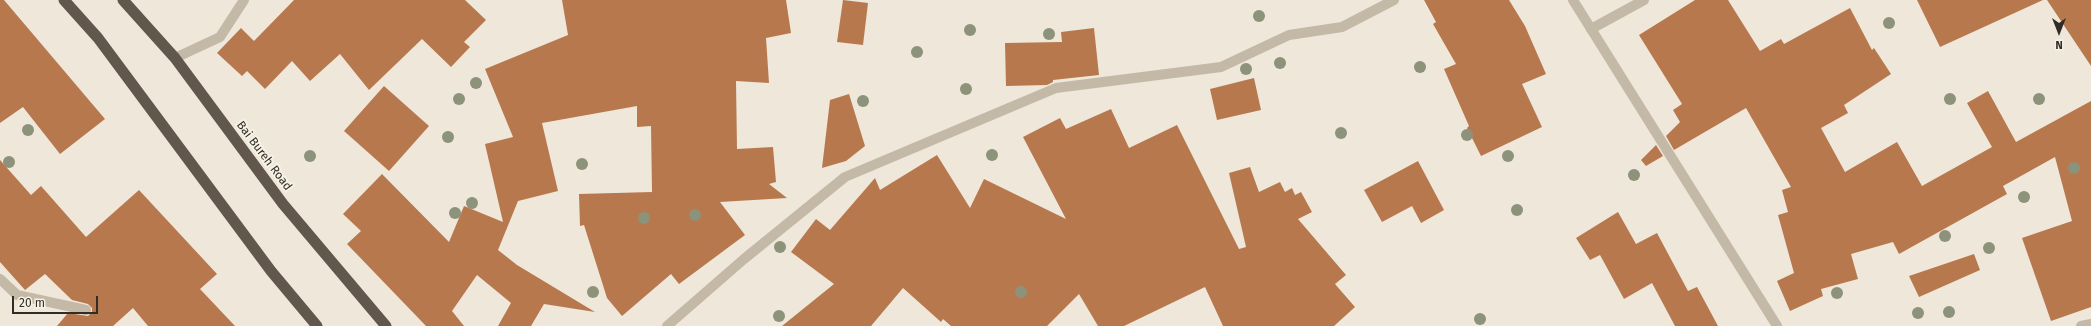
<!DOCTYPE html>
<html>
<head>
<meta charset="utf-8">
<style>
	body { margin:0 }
	#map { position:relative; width:2091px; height:326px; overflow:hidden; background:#eee7da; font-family:"Fira Sans",sans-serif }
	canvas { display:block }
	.north { position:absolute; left:2039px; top:12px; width:40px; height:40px; -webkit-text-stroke:3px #f6f1e5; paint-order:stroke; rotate:180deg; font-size:11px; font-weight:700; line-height:16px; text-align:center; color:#322c27 }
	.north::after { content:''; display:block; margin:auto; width:14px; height:18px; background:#322c27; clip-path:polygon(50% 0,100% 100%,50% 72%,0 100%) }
	.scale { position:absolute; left:12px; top:296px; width:86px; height:18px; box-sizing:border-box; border:2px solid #322c27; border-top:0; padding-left:5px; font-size:12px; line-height:14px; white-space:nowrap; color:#322c27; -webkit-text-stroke:3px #f6f1e5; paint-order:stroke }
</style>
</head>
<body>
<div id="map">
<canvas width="2091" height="326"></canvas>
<div class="north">N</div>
<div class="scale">20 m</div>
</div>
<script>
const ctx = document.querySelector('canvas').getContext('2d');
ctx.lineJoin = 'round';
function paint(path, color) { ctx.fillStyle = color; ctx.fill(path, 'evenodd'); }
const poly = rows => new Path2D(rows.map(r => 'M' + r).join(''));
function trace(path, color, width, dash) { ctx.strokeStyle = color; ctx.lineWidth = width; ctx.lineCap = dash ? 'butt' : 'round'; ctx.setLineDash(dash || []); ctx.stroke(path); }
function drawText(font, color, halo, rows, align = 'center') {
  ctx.font = font + ' "Fira Sans",sans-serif'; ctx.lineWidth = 4; ctx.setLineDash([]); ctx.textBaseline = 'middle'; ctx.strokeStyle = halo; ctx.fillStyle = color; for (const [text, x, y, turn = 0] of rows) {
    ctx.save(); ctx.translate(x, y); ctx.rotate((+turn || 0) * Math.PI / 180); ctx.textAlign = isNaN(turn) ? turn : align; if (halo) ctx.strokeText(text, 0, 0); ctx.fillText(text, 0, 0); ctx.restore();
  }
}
paint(poly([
	[0,0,4,0,105,119,60,154,23,107,0,123],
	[294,0,465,0,486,20,464,42,470,47,451,67,422,39,369,90,340,54,310,81,292,61,265,89,247,71,242,76,217,53,241,28,254,41],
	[562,0,786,0,791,33,766,38,769,83,736,81,737,149,773,147,776,182,769,184,787,198,720,202,745,235,679,284,671,274,622,316,607,298,584,225,580,226,579,194,652,192,651,126,637,127,637,106,542,123,558,191,518,201,498,250,517,265,595,312,544,304,531,326,498,326,511,303,477,275,452,311,464,326,426,326,347,244,361,231,343,214,382,174,449,242,464,206,503,222,485,144,513,137,485,69,568,35],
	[843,0,868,3,863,45,837,42],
	[1424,0,1509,0,1525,26,1546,74,1522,84,1542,127,1481,156,1467,128,1469,126,1444,69,1456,64,1433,24,1436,22],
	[1695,0,1728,0,1760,51,1781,39,1784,44,1850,8,1872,50,1874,48,1891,74,1844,105,1848,113,1821,128,1845,172,1897,142,1922,186,1992,147,1967,103,1988,91,2016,142,2091,101,2091,307,2051,321,2022,238,2072,221,2055,157,2003,186,2007,194,1899,254,1893,242,1851,254,1858,279,1821,289,1823,296,1790,311,1777,281,1794,273,1778,215,1788,212,1782,190,1791,187,1746,108,1674,150,1666,136,1680,122,1673,110,1682,104,1639,35],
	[1917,0,2043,0,1940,47],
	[2047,0,2091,0,2091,66],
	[1094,28,1099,75,1053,80,1053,82,1047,85,1006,86,1005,43,1062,42,1061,32],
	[1254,78,1261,110,1217,120,1210,89],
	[384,86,429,126,389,171,344,131],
	[849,94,865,146,846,161,822,168,830,100],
	[1111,109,1129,148,1177,125,1239,249,1246,247,1229,173,1250,167,1259,192,1280,182,1285,192,1292,188,1295,195,1301,192,1312,212,1298,219,1346,275,1335,284,1355,307,1334,326,1223,326,1205,287,1124,326,1098,326,1079,294,1047,326,951,326,943,319,941,322,903,288,871,326,782,326,834,284,791,252,816,219,830,230,875,178,880,190,937,155,970,208,984,179,1066,219,1023,137,1060,118,1066,129],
	[1656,145,1663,156,1646,166,1641,160],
	[0,160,31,195,41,186,86,237,139,190,217,274,200,289,235,326,148,326,133,308,113,326,57,326,68,313,88,316,92,312,92,308,88,304,72,300,45,274,25,290,0,262],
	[1418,161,1444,210,1421,223,1412,206,1382,222,1364,190],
	[1618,212,1636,244,1657,233,1688,291,1697,287,1718,326,1675,326,1652,283,1624,299,1600,255,1590,260,1576,238],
	[1974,254,1980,270,1919,297,1909,276]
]), '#b8784e');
trace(poly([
	[1591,29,1644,0],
	[175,58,220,37,244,0],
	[0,279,17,295,86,310],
	[667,326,744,259,845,177,1056,88,1221,67,1289,35,1342,27,1394,0],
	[2081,326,2091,324]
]), '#c4b9a7', 10);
trace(poly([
	[1573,0,1777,326]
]), '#c4b9a7', 10);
trace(poly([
	[64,0,98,38,271,271,317,326],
	[123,0,175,58,283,204,386,326]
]), '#62574c', 11);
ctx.fillStyle = '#8d927b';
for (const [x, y] of [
	[1259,16],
	[1889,23],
	[970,30],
	[1049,34],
	[917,52],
	[1280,63],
	[1420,67],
	[1246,69],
	[476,83],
	[966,89],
	[459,99],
	[1950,99],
	[2039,99],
	[863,101],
	[28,130],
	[1341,133],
	[1467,135],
	[448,137],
	[992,155],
	[310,156],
	[1508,156],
	[9,162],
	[582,164],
	[2074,168],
	[1634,175],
	[2024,197],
	[472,203],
	[1517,210],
	[455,213],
	[695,215],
	[644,218],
	[1945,236],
	[780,247],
	[1989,248],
	[593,292],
	[1021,292],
	[1837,293],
	[1949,312],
	[1918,313],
	[779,316],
	[1480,319]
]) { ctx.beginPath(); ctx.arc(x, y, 6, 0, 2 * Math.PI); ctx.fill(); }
drawText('12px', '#322c27', '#f6f1e5', [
	["Bai Bureh Road",264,156,53]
]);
</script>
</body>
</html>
